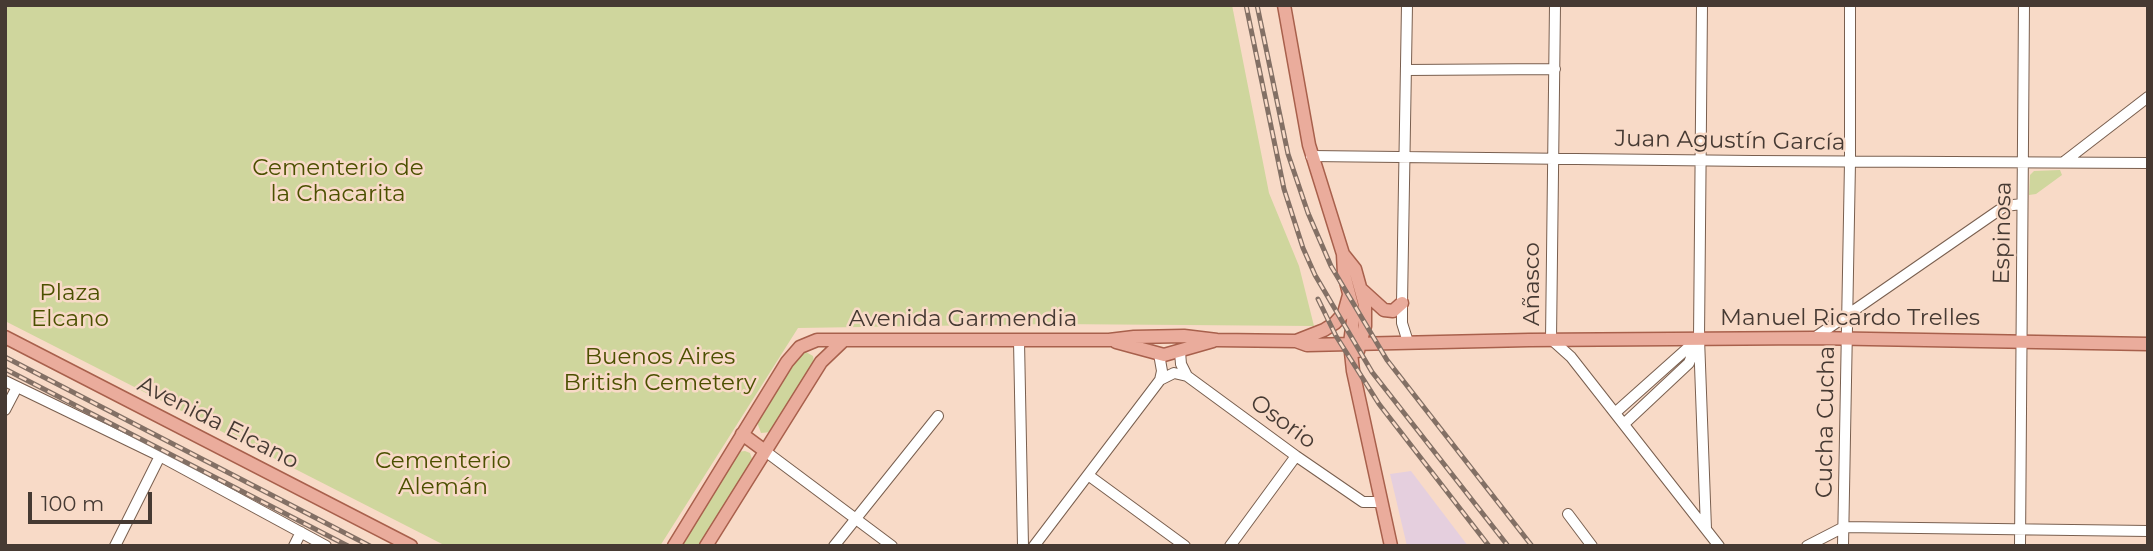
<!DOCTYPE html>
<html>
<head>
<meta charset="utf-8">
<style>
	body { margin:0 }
	#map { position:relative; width:2153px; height:551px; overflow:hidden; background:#f8dac7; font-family:Montserrat,sans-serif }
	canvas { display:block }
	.frame { position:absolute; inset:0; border:7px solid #463a33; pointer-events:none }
	.scale { position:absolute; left:28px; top:492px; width:124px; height:32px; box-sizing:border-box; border:4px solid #463a33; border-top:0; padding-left:9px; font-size:21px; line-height:24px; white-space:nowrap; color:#463a33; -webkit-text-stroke:5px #f8dac7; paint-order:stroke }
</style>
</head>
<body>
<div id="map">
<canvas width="2153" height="551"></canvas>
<div class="frame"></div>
<div class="scale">100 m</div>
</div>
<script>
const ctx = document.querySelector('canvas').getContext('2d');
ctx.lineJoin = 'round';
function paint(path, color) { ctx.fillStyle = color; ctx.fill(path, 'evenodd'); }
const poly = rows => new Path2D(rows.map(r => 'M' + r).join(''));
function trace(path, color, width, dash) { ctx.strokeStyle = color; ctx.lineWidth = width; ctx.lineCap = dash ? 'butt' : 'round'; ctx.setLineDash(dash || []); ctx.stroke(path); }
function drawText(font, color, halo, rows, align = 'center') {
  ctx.font = font + ' Montserrat,sans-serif'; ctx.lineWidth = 5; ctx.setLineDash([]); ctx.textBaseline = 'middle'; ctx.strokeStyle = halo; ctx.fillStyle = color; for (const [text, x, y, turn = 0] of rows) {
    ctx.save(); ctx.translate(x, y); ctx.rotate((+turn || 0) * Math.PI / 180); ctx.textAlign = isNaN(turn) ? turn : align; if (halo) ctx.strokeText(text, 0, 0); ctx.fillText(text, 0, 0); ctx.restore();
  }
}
paint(poly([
	[1411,471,1468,546,1407,546,1390,474]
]), '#e5cfde');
paint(poly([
	[5,5,1232,5,1269,193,1299,266,1314,326,1052,324,798,328,660,546,446,546,5,321],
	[2060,170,2062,175,2036,194,2029,195,2030,175,2034,171],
	[806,352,813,356,814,362,771,432,761,433,757,422,799,354],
	[745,451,750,453,753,462,700,546,679,546,737,452]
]), '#cfd69d');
const minor = poly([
	[1407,5,1402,303,1402,323,1408,342],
	[1555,5,1551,339,1571,357,1719,546],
	[1702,5,1699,338,1706,529],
	[1406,70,1555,69],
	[1311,156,1753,161,2148,163],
	[2065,161,2148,97],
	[1814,338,2005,206,2022,204],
	[1019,341,1023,546],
	[1180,352,1181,364,1187,376,1296,456,1363,502,1381,502],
	[1160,380,1174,373,1187,376],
	[5,381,160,456,326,546],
	[5,410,17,387],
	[1616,412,1699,338],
	[1625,423,1689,363,1696,344],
	[765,451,892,546],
	[1088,475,1185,546],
	[1568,514,1592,546],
	[115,546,160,456],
	[294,546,301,532],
	[834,546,938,416],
	[1034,546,1160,380,1162,371,1159,354],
	[1230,546,1296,456],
	[1807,546,1844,527,2148,531],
	[1843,546,1850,162,1850,5],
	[2020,546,2024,5]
]);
const major = poly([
	[1284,5,1309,145,1343,254,1344,274,1354,313,1350,343,1353,371,1391,546],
	[1343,254,1355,269,1365,305,1365,326,1358,351],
	[1362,290,1384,310,1393,311,1402,303],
	[5,337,411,546],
	[1296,341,1324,330,1335,323,1344,313,1349,295],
	[1116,342,1164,355,1213,341],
	[742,434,765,451],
	[674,546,787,362,800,347,817,340,1109,340,1134,337,1184,336,1217,340,1296,341,1307,345,1529,340,1814,338,2148,344],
	[706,546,821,362,844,340]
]);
trace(minor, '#795f4f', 12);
trace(major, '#a8604c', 15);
trace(minor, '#fff', 10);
trace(major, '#eaac9c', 12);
const rail = poly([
	[1246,5,1284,189,1303,248,1315,275,1372,372,1508,546],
	[1257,5,1288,154,1308,213,1331,266,1387,360,1532,546],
	[1318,299,1336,336,1379,404,1489,546],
	[5,357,370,546],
	[5,369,348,546]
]);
trace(rail, '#837065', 5);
trace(rail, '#f8dac7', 2.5, [8]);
drawText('23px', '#463a33', '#f8dac7', [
	["Juan Agustín García",1730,141,1],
	["Espinosa",2003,233,-89],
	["Añasco",1532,284,-90],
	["Manuel Ricardo Trelles",1850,318],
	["Avenida Garmendia",963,319],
	["Osorio",1283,422,36],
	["Cucha Cucha",1826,422,-89],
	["Avenida Elcano",218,423,27]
]);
drawText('23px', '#4b5000', '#f8dac7', [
	["Cementerio de",338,168],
	["la Chacarita",338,194],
	["Plaza",70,293],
	["Elcano",70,319],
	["Buenos Aires",660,357],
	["British Cemetery",660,383],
	["Cementerio",443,461],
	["Alemán",443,487]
]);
</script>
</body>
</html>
